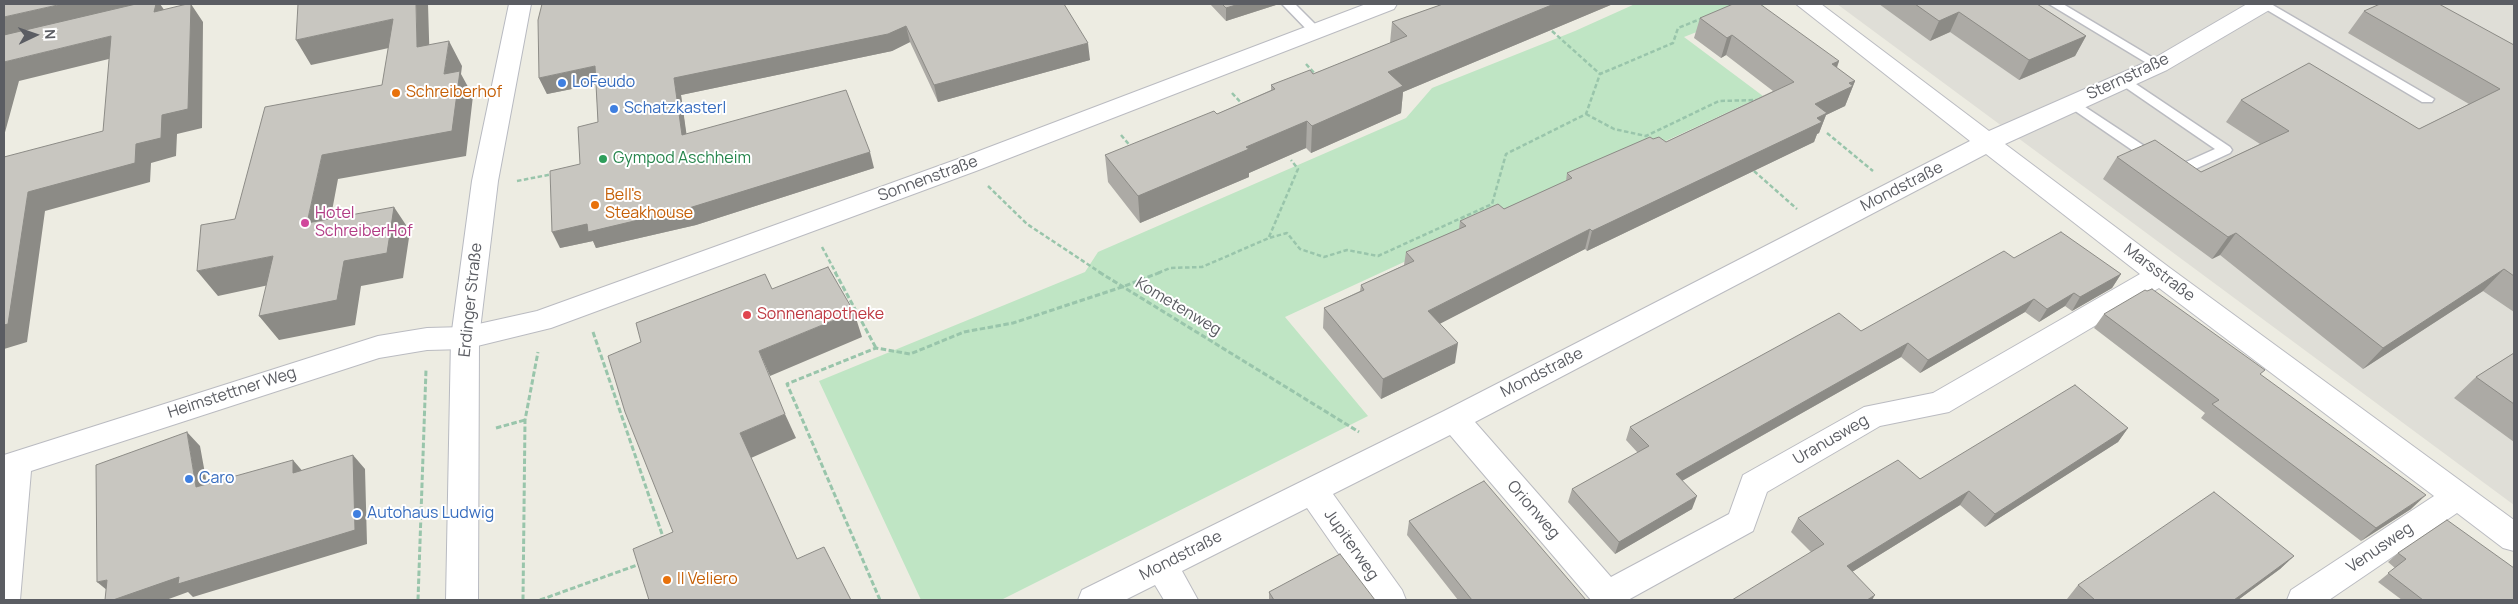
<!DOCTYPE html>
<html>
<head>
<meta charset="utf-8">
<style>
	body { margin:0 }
	#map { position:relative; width:2518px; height:604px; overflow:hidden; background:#edece2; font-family:Manrope,sans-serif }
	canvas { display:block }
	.frame { position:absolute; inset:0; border:5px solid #5b5d63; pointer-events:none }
	.north { position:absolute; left:10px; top:10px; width:50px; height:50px; -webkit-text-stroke:4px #fff; paint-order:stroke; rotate:87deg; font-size:14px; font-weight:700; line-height:20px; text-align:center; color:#5b5d63 }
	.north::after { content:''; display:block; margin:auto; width:18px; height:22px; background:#5b5d63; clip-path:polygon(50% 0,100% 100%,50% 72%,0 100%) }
</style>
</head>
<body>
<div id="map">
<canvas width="2518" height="604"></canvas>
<div class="frame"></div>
<div class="north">N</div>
</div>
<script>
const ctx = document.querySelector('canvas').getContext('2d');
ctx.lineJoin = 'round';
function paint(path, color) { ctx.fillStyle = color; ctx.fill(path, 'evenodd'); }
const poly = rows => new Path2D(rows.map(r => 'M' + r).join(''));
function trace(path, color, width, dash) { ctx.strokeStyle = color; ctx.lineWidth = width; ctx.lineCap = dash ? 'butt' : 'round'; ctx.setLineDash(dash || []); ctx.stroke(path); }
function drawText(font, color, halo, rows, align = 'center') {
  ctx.font = font + ' Manrope,sans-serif'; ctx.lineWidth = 4; ctx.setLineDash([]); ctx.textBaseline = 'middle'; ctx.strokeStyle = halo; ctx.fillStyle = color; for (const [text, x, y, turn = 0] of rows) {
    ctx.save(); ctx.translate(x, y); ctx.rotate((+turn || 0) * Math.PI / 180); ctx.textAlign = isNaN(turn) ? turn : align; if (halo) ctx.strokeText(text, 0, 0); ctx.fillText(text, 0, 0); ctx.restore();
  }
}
paint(poly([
	[1837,4,2514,4,2514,505]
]), '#dfded7');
paint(poly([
	[1635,4,1767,4,1684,37,1763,96,1285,317,1368,416,1001,600,921,600,819,381,1085,272,1098,252,1406,118,1432,88,1575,31]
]), '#bfe5c4');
const lane = poly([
	[1282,4,1295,4,1319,28,1321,31,1319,34,1311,34,1282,4],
	[2049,4,2063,4,2165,65,2159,69,2155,68,2049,4],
	[2257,4,2271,4,2434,99,2432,102,2422,102,2257,4],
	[2124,76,2230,147,2232,150,2230,153,2180,176,2175,178,2167,174,2165,171,2167,168,2175,167,2215,149,2119,83,2118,80,2119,77,2124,76],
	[2073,99,2158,155,2160,158,2158,161,2148,161,2068,106,2066,103,2068,100,2073,99]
]);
const street = poly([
	[1366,4,1397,4,1394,9,976,171,551,328,465,349,427,350,379,358,31,471,20,600,4,600,4,455,378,336,427,328,465,327,537,311,958,159,1366,4],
	[1796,4,1821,4,1989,131,2151,60,2247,4,2274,4,2271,9,2167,70,2005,144,2170,268,2514,520,2514,551,2503,548,2457,513,2329,600,2287,600,2291,590,2434,496,2159,288,1949,412,1880,426,1767,492,1753,531,1628,600,1591,600,1450,435,1333,494,1402,590,1406,600,1371,600,1307,508,1182,571,1198,600,1164,600,1155,585,1125,600,1078,600,1082,590,1444,411,1970,141,1796,4],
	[1986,154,2140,274,1933,393,1864,407,1743,475,1729,514,1611,577,1475,422,1986,154]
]);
const secondary = poly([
	[509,4,531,4,498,181,479,338,478,600,446,600,451,338,472,181,509,4]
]);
trace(lane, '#babbc1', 3);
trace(street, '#babbc1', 2);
trace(secondary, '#b8bac1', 2);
trace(poly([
	[1552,31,1600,74],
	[1306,64,1317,76],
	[1232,93,1244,106],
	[1586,114,1614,129,1646,136,1719,101,1757,100],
	[1827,133,1873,171],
	[1121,135,1132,148],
	[1754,171,1797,209],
	[517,181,553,174],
	[988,186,1027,224,1101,273],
	[1269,237,1298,169,1291,160],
	[822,247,836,273],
	[1158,273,1170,268,1202,267,1269,238,1287,233,1300,249,1324,257,1347,250,1378,256,1492,204,1506,154,1586,114,1600,74,1673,43,1678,28,1703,18]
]), '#99c5ab', 2.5, [4.5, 2.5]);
trace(poly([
	[835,272,876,348],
	[1099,272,1359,432],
	[593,332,663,537,661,538],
	[496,428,525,420],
	[418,600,426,370],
	[523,600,525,420,538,352],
	[540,600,640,564],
	[880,600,787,384,876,348,910,354,964,332,1013,323,1122,287,1161,272]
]), '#99c5ab', 3, [5.5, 2.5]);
paint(lane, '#fff');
paint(street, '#fff');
paint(secondary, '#fff');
paint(poly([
	[1064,4,1090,60,938,102,910,42,892,51,681,95,686,134,874,168,696,225,596,248,593,241,560,248,580,164,598,122,596,84,547,94,539,78],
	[1210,4,1279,4,1226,21],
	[1443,4,1613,4,1403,92,1401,113,1311,153,1306,148,1249,173,1249,177,1140,223,1108,182,1105,155,1217,114,1271,90,1271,85,1313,74,1390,43,1392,22],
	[1879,4,2037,4,2086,36,2075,56,2019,80,1950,32,1930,41],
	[2364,11,2514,45,2514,312,2483,291,2363,369,2220,255,2212,259,2103,179,2117,157,2201,172,2260,144,2226,122,2241,100,2419,129,2469,104,2348,33],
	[1700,18,1839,61,1837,68,1855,81,1845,106,1826,115,1819,133,1817,134,1814,142,1587,251,1585,249,1440,323,1455,363,1381,399,1323,328,1324,308,1360,291,1361,285,1404,265,1406,252,1459,229,1460,221,1504,209,1566,181,1567,173,1653,139,1666,142,1773,91,1726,55,1721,58,1694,38],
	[2014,258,2121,274,2112,288,2072,311,2065,306,2039,322,2025,312,1920,373,1901,357,1682,481,1692,509,1615,554,1568,502,1572,489,1638,453,1626,440,1630,427,1861,331],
	[2104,314,2261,375,2411,509,2361,541,2201,418,2205,413,2094,328],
	[2514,353,2514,442,2454,398,2476,377],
	[2128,428,2118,442,1985,527,1960,505,1852,572,1811,552,1791,532,1798,518,1920,479],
	[1409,521,1586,600,1458,600,1407,535],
	[2398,553,2514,600,2402,600,2378,582,2395,568,2388,562],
	[2294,556,2280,569,2238,600,2069,600,2067,599,2078,585],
	[1269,592,1375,600,1269,600]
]), '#acaaa5');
paint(poly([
	[62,4,160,4,170,18,4,40,4,17],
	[191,4,203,22,202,128,177,134,176,156,151,163,150,182,45,211,27,342,4,349,4,325,28,192,136,144,162,115],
	[416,4,428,4,430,71,417,47],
	[1239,4,1279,4,1226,21,1226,8],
	[1554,4,1613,4,1403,92,1401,113,1311,153,1312,126,1388,72],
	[1959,12,1950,32,1930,41,1939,21],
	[393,19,407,44,311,65,296,40],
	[906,26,910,42,892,51,681,95,689,152,682,135,674,78],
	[1732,35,1726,55,1721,58,1727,38],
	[111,36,125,55,19,81,4,136,4,62],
	[2086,36,2075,56,2019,80,2029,60],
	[449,41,462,66,461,74,473,96,466,156,338,179,325,248,307,223,322,155,444,74],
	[1088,43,1090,60,938,102,934,85],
	[1839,61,1831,81,1832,64],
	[595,66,602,83,547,94,539,78],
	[1855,81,1845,106,1826,115,1819,133,1817,134,1814,142,1587,251,1592,231],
	[1307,121,1306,148,1249,173,1249,177,1140,223,1138,196,1246,147],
	[870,152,874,168,696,225,596,248,593,241,560,248,552,232],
	[394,207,410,231,403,278,361,286,355,325,279,340,259,316,344,261],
	[1590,229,1585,249,1426,331,1428,311],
	[2236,233,2220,255,2212,259,2228,237],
	[273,256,292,280,218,296,197,271],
	[2504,269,2483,291,2363,369,2383,348],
	[2121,274,2112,288,2072,311,2080,297],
	[2074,293,2065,306,2039,322,2047,309],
	[2034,299,2025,312,1920,373,1928,360],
	[854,312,862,337,770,376,759,351],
	[1458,343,1455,363,1381,399,1383,379],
	[1908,343,1901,357,1671,487,1676,474],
	[785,414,796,438,751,458,740,433],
	[2128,428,2118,442,1985,527,1995,514],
	[187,432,200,446,210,501,196,487],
	[353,455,365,469,367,544,193,597,188,592,166,600,113,600],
	[293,460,305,474,293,473],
	[1969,491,1960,505,1839,580,1847,566],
	[2426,495,2411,509,2361,541,2376,528],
	[1697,496,1692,509,1615,554,1619,542],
	[2294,556,2280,569,2238,600,2234,600],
	[107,580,113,595,97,582],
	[1875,595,1872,600,1867,600]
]), '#8c8b86');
const building = poly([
	[4,4,62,4,4,17,4,4],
	[136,4,156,4,154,12,187,4,191,4,188,109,162,115,161,138,136,144,135,163,28,192,8,324,4,325,4,157,103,131,111,36,4,62,4,35,136,4],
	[298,4,416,4,417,47,449,41,444,74,460,71,452,131,322,155,307,223,394,207,387,253,344,261,337,300,259,316,273,256,197,271,201,225,235,219,265,107,382,85,393,19,296,40,298,4],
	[542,4,1064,4,1088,43,934,85,906,26,888,34,674,78,682,135,846,90,870,152,689,208,588,232,587,224,552,232,550,171,580,164,578,127,598,122,595,66,539,78,538,20,542,4],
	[1222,4,1239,4,1226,8,1222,4],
	[1443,4,1554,4,1388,72,1403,86,1312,126,1307,121,1246,147,1249,149,1138,196,1105,155,1214,111,1217,114,1275,89,1271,85,1310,70,1313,74,1407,36,1392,22,1443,4],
	[1733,4,1760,4,1839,61,1832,64,1855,81,1849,83,1853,86,1815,104,1827,113,1817,118,1822,122,1592,231,1590,229,1428,311,1458,343,1383,379,1324,308,1364,290,1361,285,1414,261,1406,252,1466,226,1460,221,1498,204,1504,209,1572,178,1567,173,1650,137,1653,139,1659,137,1666,142,1794,82,1732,35,1727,38,1700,18,1733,4],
	[1915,4,2037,4,2086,36,2029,60,1959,12,1939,21,1915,4],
	[2380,4,2439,4,2514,45,2514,276,2504,269,2383,348,2236,233,2228,237,2117,157,2155,140,2201,172,2289,131,2241,100,2309,63,2419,129,2500,89,2364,11,2380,4],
	[2061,232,2121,274,2080,297,2074,293,2047,309,2034,299,1928,360,1908,343,1676,474,1697,496,1619,542,1572,489,1649,446,1630,427,1839,313,1861,331,2004,251,2014,258,2061,232],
	[828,267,854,312,759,351,785,414,740,433,797,559,824,547,851,600,649,600,633,549,673,532,625,412,608,356,641,342,636,323,765,274,772,289,828,267],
	[2152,289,2265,370,2260,374,2426,495,2376,528,2212,404,2219,400,2104,314,2145,290,2147,291,2152,289],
	[2514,353,2514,404,2476,377,2514,353],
	[2075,385,2128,428,1995,514,1969,491,1847,566,1875,595,1867,600,1732,600,1824,544,1798,518,1898,460,1920,479,2075,385],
	[187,432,196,487,293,460,293,473,353,455,355,530,178,584,179,577,113,600,105,600,107,580,97,582,96,465,187,432],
	[1484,481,1586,600,1472,600,1409,521,1484,481],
	[2214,492,2294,556,2234,600,2095,600,2078,585,2214,492],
	[2447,520,2514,568,2514,600,2423,600,2388,573,2406,559,2398,553,2447,520],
	[1340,554,1375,600,1274,600,1269,592,1340,554]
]);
paint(building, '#c8c6c0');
trace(building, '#8c8b86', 1);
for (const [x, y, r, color] of [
	[562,83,5,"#3f7fe0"],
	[396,93,5,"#e8710a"],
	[614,109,5,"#3f7fe0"],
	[603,159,5,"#2e9e5b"],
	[595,205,5,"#e8710a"],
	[305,223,5,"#d1479c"],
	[747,315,5,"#e0444e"],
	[189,479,5,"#3f7fe0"],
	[357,514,5,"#3f7fe0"],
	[667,580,5,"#e8710a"]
]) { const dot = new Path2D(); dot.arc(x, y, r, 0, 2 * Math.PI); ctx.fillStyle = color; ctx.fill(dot); trace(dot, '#fff', 2); }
drawText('16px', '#5b5d63', '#fff', [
	["Sternstraße",2128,77,-25],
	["Sonnenstraße",928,179,-20],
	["Mondstraße",1902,187,-27],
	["Marsstraße",2159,273,37],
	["Erdinger Straße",471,300,-84],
	["Kometenweg",1178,307,31],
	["Mondstraße",1542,373,-27],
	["Heimstettner Weg",232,393,-18],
	["Uranusweg",1831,440,-30],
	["Orionweg",1533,510,49],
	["Jupiterweg",1351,545,55],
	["Venusweg",2380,548,-34],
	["Mondstraße",1181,556,-27]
]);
drawText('16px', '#366cbe', '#fff', [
	["LoFeudo",572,83],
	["Schatzkasterl",624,109],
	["Caro",199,479],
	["Autohaus Ludwig",367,514]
], 'left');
drawText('16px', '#c56008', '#fff', [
	["Schreiberhof",406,93],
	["Bell's",605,196],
	["Steakhouse",605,214],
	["Il Veliero",677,580]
], 'left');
drawText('16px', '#27864d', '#fff', [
	["Gympod Aschheim",613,159]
], 'left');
drawText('16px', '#b23c85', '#fff', [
	["Hotel",315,214],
	["SchreiberHof",315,232]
], 'left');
drawText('16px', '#be3a42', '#fff', [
	["Sonnenapotheke",757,315]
], 'left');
</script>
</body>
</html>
